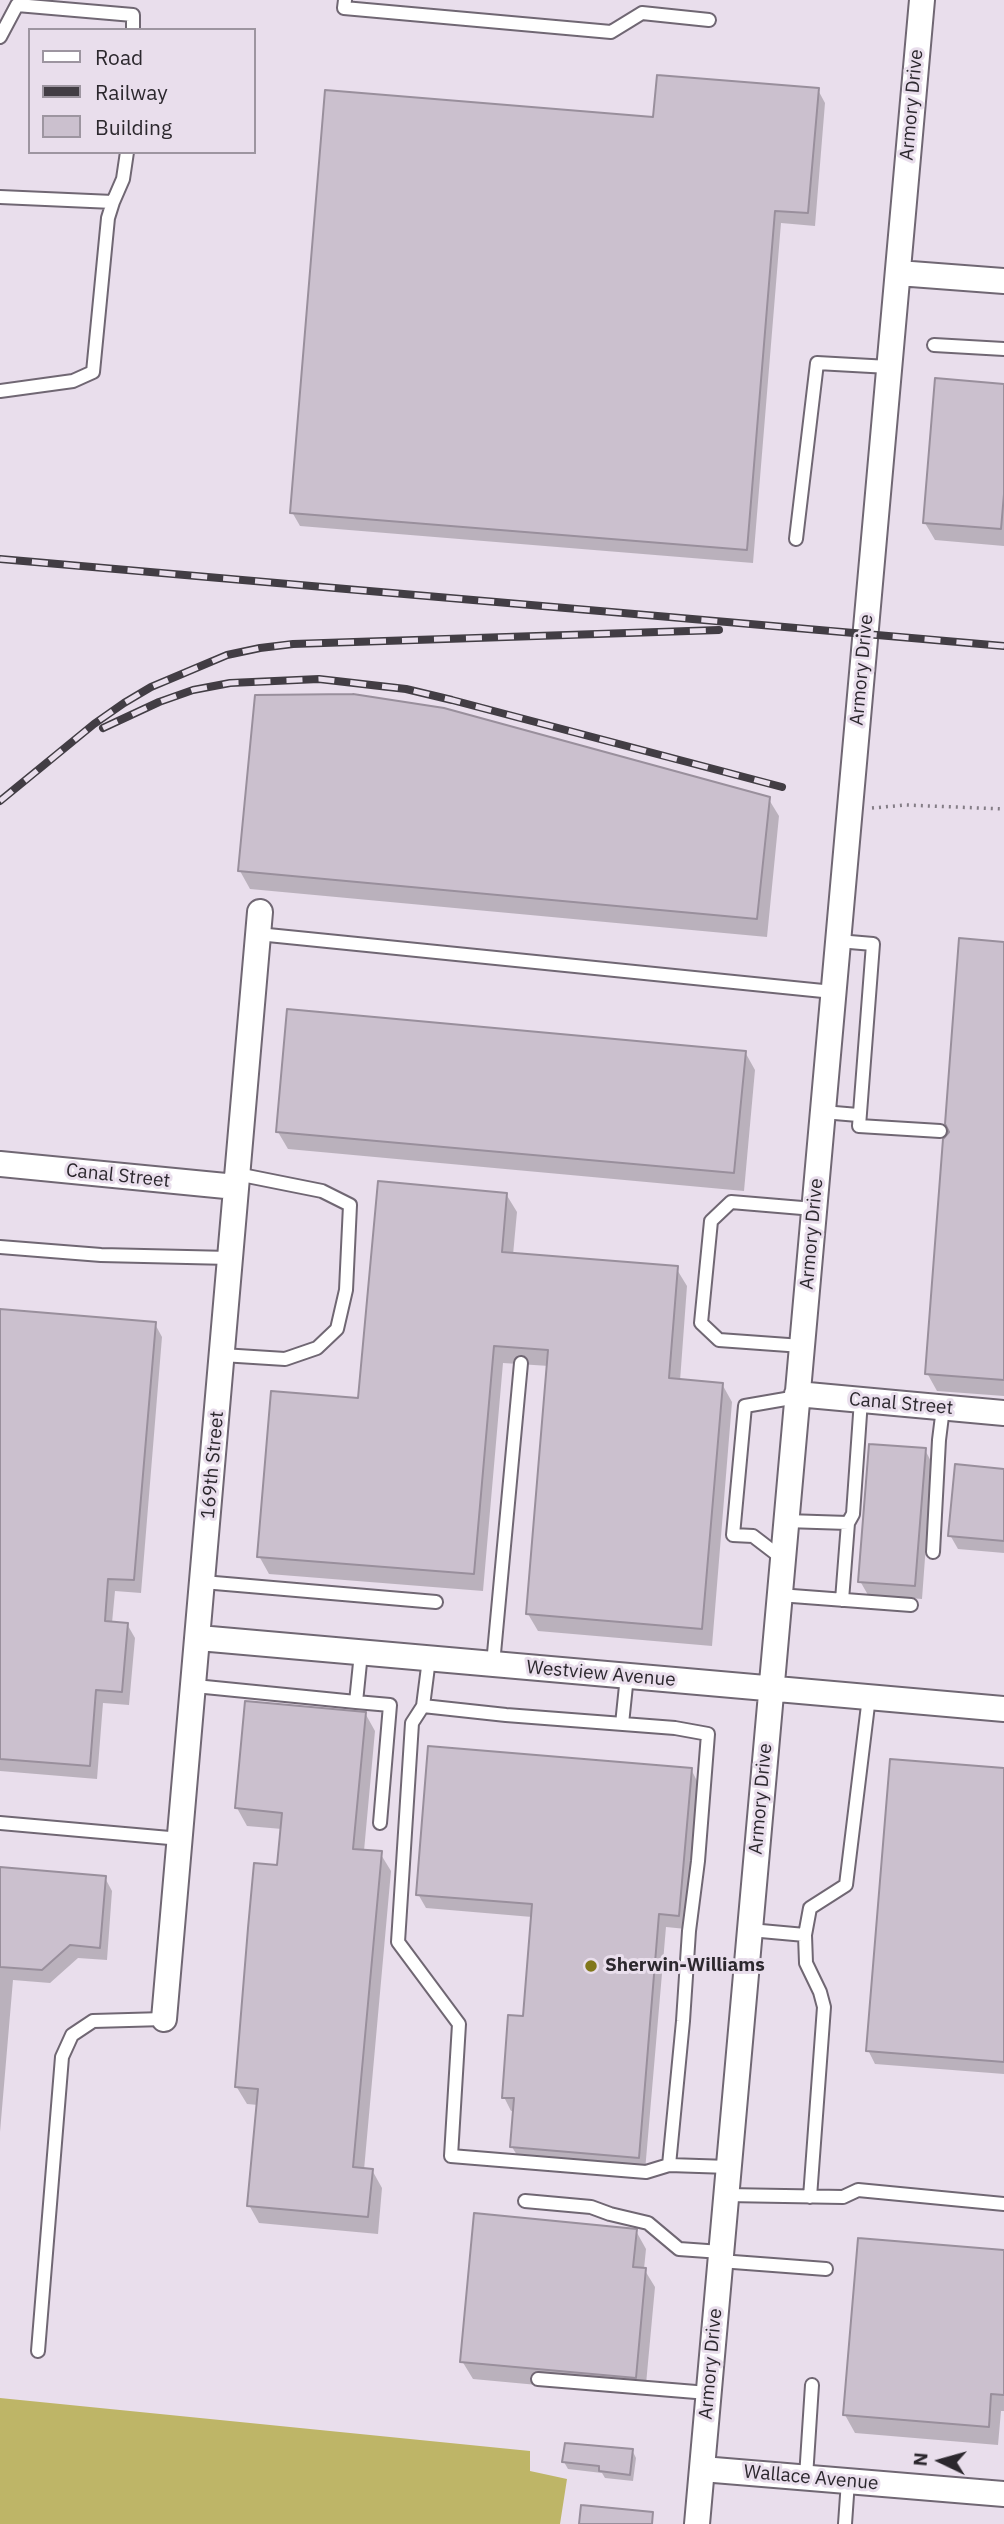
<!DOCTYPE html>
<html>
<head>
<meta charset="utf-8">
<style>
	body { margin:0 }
	#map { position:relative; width:1004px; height:2524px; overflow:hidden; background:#e9deec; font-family:"IBM Plex Sans",sans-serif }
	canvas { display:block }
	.legend { position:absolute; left:28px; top:28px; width:228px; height:126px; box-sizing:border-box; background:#e9deec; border:2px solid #9d95a0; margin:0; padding:9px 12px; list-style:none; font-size:21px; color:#2c282e }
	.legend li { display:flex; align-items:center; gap:14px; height:35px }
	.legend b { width:35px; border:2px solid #9d95a0 }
	.north { position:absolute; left:906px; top:2426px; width:70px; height:70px; -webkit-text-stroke:5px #e9deec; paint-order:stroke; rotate:275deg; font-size:19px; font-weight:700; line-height:28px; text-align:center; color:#2c282e }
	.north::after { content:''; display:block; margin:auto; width:24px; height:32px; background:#2c282e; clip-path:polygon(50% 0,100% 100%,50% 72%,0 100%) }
</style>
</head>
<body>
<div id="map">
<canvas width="1004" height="2524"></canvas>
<ul class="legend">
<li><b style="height:9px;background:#fff"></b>Road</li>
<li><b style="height:9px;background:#423d44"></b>Railway</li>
<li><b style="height:19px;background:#cbc0ce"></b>Building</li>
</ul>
<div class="north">N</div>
</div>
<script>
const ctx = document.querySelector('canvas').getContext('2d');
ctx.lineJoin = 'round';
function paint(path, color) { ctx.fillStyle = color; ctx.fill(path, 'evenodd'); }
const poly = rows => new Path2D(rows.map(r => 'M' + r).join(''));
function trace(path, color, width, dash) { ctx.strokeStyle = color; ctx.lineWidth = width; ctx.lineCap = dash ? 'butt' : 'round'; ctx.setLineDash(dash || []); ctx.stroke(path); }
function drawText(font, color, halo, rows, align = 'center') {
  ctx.font = font + ' "IBM Plex Sans",sans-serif'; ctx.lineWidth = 6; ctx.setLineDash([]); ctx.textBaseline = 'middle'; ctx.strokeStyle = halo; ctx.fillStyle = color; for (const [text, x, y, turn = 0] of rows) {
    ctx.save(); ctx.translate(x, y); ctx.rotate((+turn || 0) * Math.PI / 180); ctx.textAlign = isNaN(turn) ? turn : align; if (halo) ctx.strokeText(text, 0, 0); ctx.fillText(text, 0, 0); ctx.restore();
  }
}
paint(poly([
	[0,2398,530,2451,530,2471,567,2479,560,2524,0,2524]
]), '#beb567');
paint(poly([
	[818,90,825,103,815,226,781,223,753,563,300,526,292,512,655,119],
	[1004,386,1004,546,935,540,925,523],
	[768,798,779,816,767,937,250,889,240,871],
	[1004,944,1004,1396,937,1391,927,1373,951,1132],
	[745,1052,755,1070,744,1191,288,1149,278,1132],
	[506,1194,517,1212,513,1255,676,1268,687,1286,680,1381,722,1384,732,1402,712,1646,538,1631,528,1614,549,1366,503,1363,483,1591,269,1574,259,1556,360,1400],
	[0,1311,155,1324,162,1337,141,1593,115,1591,112,1623,127,1624,135,1638,129,1705,103,1703,97,1779,0,1771],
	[925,1450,932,1463,922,1599,868,1595,860,1581],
	[1004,1471,1004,1553,958,1549,950,1535],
	[365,1713,375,1731,364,1851,380,1853,391,1871,364,2170,372,2170,382,2188,378,2234,259,2223,249,2205,258,2105,247,2104,236,2086,279,1867,282,1829,247,1826,237,1808],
	[691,1769,698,1783,686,1929,666,1927,645,2171,520,2160,512,2147,515,2111,511,2111,504,2097,524,2018,532,1917,426,1908,418,1894],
	[1004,1770,1004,2074,875,2064,868,2050],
	[0,1869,105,1878,112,1891,107,1960,78,1958,50,1983,13,1980,0,2132],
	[636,2231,646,2249,644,2269,655,2287,645,2395,473,2379,462,2361],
	[1004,2252,1004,2411,1001,2411,998,2445,855,2433,845,2415],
	[632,2450,636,2458,633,2481,605,2478,602,2473,568,2469,564,2462]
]), '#0003');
const building = poly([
	[657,75,819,88,808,213,775,211,747,550,290,513,325,90,653,117,657,75],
	[935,378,1004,384,1004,494,1001,529,923,523,935,378],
	[353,694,444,708,770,797,757,919,238,871,255,695,353,694],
	[959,938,1004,942,1004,1380,925,1374,943,1139,949,1132,945,1124,959,938],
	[287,1009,746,1051,734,1173,276,1132,287,1009],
	[378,1181,507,1193,502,1252,678,1266,669,1378,723,1383,702,1629,526,1614,548,1350,494,1346,474,1574,257,1557,271,1391,358,1398,378,1181],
	[0,1309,156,1322,134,1580,108,1579,105,1621,128,1623,122,1692,96,1690,90,1766,0,1759,0,1309],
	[869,1444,926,1448,915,1586,858,1582,869,1444],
	[955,1464,1004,1469,1004,1541,948,1536,955,1464],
	[245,1701,366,1712,353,1849,382,1851,353,2167,373,2169,368,2217,247,2206,258,2089,235,2087,248,1928,254,1863,277,1865,282,1813,235,1808,245,1701],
	[428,1746,692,1768,679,1916,659,1914,639,2158,510,2147,514,2098,502,2098,508,2015,523,2016,532,1904,416,1895,428,1746],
	[890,1759,1004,1768,1004,2062,866,2051,890,1759],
	[0,1867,106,1876,100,1948,70,1945,42,1970,0,1967,0,1867],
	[474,2213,637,2229,633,2267,646,2268,636,2378,460,2362,474,2213],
	[858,2238,1004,2250,1004,2395,991,2394,989,2427,843,2415,858,2238],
	[565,2443,633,2449,630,2475,599,2471,599,2466,562,2462,565,2443],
	[581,2505,653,2512,652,2524,579,2524,581,2505]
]);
paint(building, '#cbc0ce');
trace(building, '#998f9c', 2);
const lane = poly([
	[345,0,344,8,611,32,642,13,709,20],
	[0,37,17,5,133,15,133,30],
	[0,197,113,202,108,218,93,372,73,381,0,391],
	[113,202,123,179,127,152],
	[934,345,1004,349],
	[796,539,817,363,889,367],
	[258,934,833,992],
	[838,941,873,944,859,1126,940,1131],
	[823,1112,858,1115],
	[0,1247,101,1255,230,1258],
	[802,1346,719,1340,701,1323,711,1221,731,1202,814,1209],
	[222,1355,285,1359,317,1348,337,1329,346,1290,350,1205,322,1191,237,1174],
	[786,1521,848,1523,853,1514,861,1400],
	[933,1552,939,1440,943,1408],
	[783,1559,753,1536,733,1535,745,1406,797,1397],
	[203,1582,436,1602],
	[779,1595,911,1605],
	[842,1600,848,1523],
	[429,1659,423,1706,506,1715,675,1728,708,1734,698,1861,689,1931,683,2021,669,2165,729,2167],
	[493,1664,521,1363],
	[195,1686,356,1702,361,1653],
	[356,1702,390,1705,380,1823],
	[423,1706,412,1723,398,1942,459,2024,451,2156,646,2172,669,2165],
	[622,1724,627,1676],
	[0,1823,181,1839],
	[750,1930,805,1935,806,1963,820,1992,824,2007,810,2197],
	[805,1935,810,1908,846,1885,869,1697],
	[726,2195,843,2197,858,2190,1004,2204],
	[525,2201,591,2207,610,2214,648,2223,679,2249,721,2252],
	[720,2261,826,2269],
	[38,2351,62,2057,72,2035,93,2021,164,2019],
	[538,2379,708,2393],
	[806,2477,812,2385],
	[845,2524,848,2481]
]);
const street = poly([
	[898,273,1004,281],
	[0,1164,236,1187],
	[797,1394,1004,1413],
	[199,1638,1004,1709],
	[164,2019,260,912],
	[702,2469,1004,2494],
	[697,2524,922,0]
]);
trace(lane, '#706773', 16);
trace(street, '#706773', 28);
trace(poly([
	[872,808,906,805,1004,809]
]), '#847d86', 3.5, [2, 5]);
trace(lane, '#fff', 12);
trace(street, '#fff', 24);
const rail = poly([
	[0,559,1004,646],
	[103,728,159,702,193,690,230,683,319,679,406,689,452,700,782,787],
	[0,801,94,724,124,703,151,687,227,655,260,648,293,644,719,630]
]);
trace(rail, '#423d44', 8);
trace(rail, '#e9deec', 5, [16]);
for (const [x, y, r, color] of [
	[591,1966,7,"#81771b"]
]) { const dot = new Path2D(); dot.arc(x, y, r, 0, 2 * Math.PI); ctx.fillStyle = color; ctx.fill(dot); trace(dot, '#e9deec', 2.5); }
drawText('19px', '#2c282e', '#e9deec', [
	["Armory Drive",912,105,-85],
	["Armory Drive",862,670,-85],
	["Canal Street",118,1176,6],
	["Armory Drive",812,1234,-85],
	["Canal Street",901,1404,5],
	["169th Street",213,1465,-85],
	["Westview Avenue",601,1674,5],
	["Armory Drive",761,1799,-85],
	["Armory Drive",711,2364,-85],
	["Wallace Avenue",811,2478,5]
]);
drawText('bold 19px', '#2c282e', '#e9deec', [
	["Sherwin-Williams",605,1966]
], 'left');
</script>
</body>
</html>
